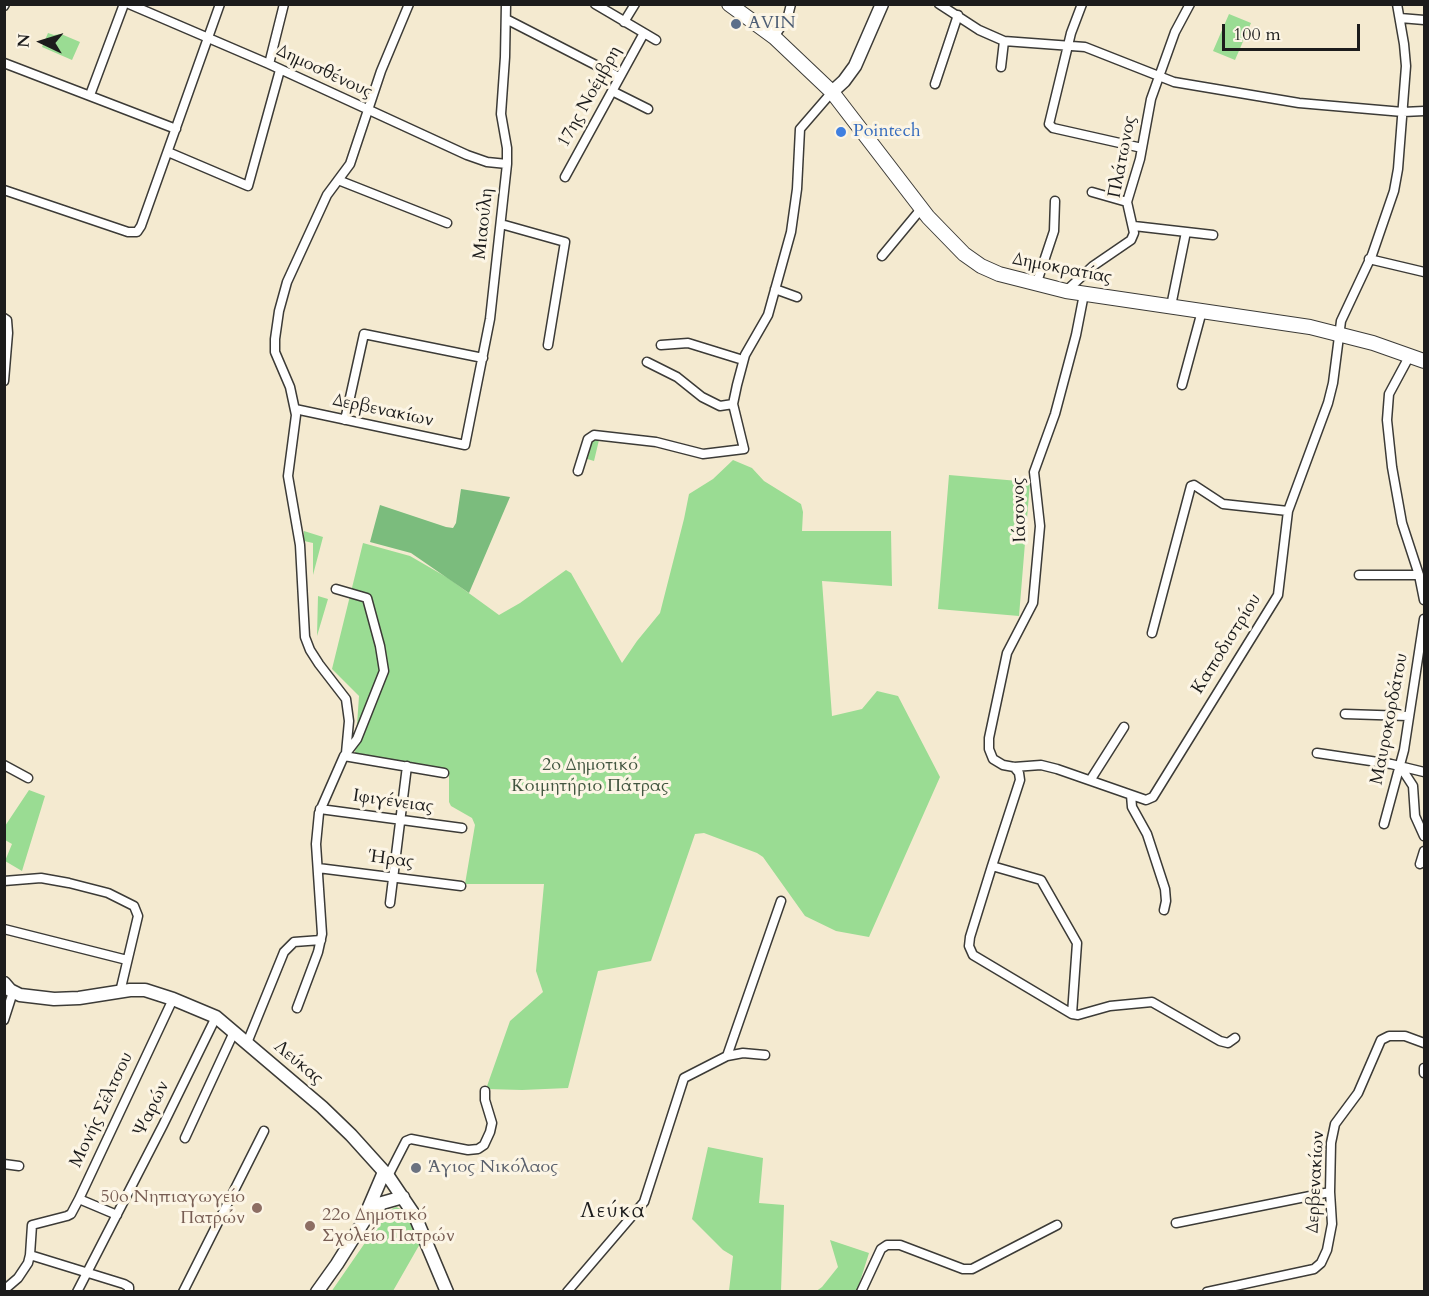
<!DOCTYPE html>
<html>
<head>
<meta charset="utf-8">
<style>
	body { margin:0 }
	#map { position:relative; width:1429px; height:1296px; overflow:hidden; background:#f4ead0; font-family:Cardo,serif }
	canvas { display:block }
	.frame { position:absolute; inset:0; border:6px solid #1c1c1c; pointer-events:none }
	.north { position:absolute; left:12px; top:12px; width:60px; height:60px; -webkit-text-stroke:4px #fcf5e5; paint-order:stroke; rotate:274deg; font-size:16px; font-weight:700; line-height:24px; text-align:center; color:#1c1c1c }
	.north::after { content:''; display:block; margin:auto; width:21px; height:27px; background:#1c1c1c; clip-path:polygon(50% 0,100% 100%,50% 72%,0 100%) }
	.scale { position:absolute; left:1222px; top:24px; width:138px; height:27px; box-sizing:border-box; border:3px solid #1c1c1c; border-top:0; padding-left:8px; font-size:18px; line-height:21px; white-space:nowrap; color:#1c1c1c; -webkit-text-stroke:4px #fcf5e5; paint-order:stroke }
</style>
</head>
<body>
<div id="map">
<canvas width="1429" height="1296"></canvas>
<div class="frame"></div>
<div class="north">N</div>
<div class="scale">100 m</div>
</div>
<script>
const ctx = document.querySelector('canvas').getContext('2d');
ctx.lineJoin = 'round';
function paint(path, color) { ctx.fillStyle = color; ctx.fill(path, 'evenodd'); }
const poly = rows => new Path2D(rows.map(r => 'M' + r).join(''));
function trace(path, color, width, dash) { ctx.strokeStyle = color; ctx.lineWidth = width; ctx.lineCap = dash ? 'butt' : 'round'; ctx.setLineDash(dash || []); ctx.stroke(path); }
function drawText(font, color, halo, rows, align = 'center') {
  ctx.font = font + ' Cardo,serif'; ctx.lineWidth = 6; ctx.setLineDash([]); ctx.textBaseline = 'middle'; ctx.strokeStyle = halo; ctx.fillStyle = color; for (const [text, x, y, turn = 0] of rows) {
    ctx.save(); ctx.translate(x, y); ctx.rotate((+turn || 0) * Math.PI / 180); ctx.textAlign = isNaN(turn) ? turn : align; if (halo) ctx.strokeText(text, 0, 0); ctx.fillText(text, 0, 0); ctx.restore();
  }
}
paint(poly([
	[1229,14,1251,23,1235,60,1213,51],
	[48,33,54,35,61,34,80,42,72,60,42,47],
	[594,439,599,440,594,461,584,458,587,443],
	[733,460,752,468,764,481,801,504,803,512,802,531,891,531,892,586,822,581,832,716,862,709,877,691,898,696,940,777,869,937,836,931,805,916,763,857,757,853,704,833,695,834,651,961,598,971,568,1088,522,1090,486,1089,510,1021,543,992,536,971,544,884,465,884,475,825,472,818,451,806,449,802,449,770,355,754,359,696,332,669,363,543,410,556,448,578,499,615,520,603,566,570,571,573,622,663,637,641,660,613,684,519,689,494,713,479],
	[949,475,1030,482,1019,616,938,609],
	[304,531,323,537,313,575,313,543,304,541],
	[318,596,328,599,317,636],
	[29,790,45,796,22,871,5,861,12,844,5,840,5,826],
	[708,1147,763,1158,759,1203,784,1205,781,1291,729,1291,733,1256,723,1250,692,1219],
	[396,1207,405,1211,421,1242,393,1291,331,1292,387,1211],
	[830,1240,869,1253,857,1291,815,1292,822,1287,838,1267]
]), '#9adc93');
paint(poly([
	[461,489,510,497,469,593,411,553,370,542,380,505,446,527,453,528,456,523]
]), '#7bbc7d');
const street = poly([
	[129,4,269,64,467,155,487,162,507,164],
	[595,4,656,40],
	[939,4,979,30,1004,41,1085,47,1174,82,1299,103,1403,112,1424,111],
	[1082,4,1071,33,1049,124,1053,128,1142,148],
	[4,6,5,4],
	[1400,18,1424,20],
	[506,19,619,77],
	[624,22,635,4],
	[774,37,788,16,791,4],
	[4,63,176,129],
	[269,64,284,4],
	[1001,67,1004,41],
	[935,84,958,15],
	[612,91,648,109],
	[90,95,124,4],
	[168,152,248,186,280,70],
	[565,177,644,33],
	[338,180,447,223],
	[4,190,128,232,137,232,141,226,220,4],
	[1092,192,1127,202],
	[501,224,565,242,548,345],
	[1134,226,1213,235],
	[882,256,921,209],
	[1369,259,1424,272],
	[1036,285,1054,231,1055,201],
	[775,289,797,297],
	[1066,291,1093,266,1131,240,1134,233,1127,202,1140,159,1151,99,1175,32,1190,4],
	[1084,294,1076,335,1055,414,1034,472,1040,526,1033,603,1007,653,989,738,989,749,993,759,1003,765,1014,767,1041,765,1057,769,1146,800,1153,797,1278,595,1288,511,1328,403,1333,383,1341,321,1372,255,1394,191,1398,169,1406,66,1404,44,1397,4],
	[1171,306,1186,232],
	[4,318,7,320,8,333,4,381],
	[661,345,688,343,743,360],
	[1410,355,1389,394,1387,420,1392,467,1402,523,1419,575,1424,600],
	[647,362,677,377,702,397,720,406,733,404],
	[1182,385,1202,311],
	[295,409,465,445,490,319,507,164,507,148,501,114,505,57,506,4],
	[345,420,364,334,483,358],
	[578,471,588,439,594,435,656,442,703,454,744,449,733,404,737,385,745,355,768,315,791,232,797,189,800,129,832,92],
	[1359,575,1419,575],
	[1152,633,1191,486,1194,485,1223,504,1288,511],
	[1345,714,1408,716],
	[346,753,349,721,346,699,319,664,310,650,305,637,300,545,288,476,296,415,290,387,275,352,275,339,279,311,287,282,327,195,350,164,381,71,409,4],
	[1317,753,1391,764,1424,772],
	[344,756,444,773],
	[4,765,28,778],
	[1400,766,1413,786,1415,816,1424,836],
	[1014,767,1019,773,1020,780,992,866,1041,880,1077,943,1072,1014,1078,1015,1110,1006,1152,1002,1220,1041,1228,1043,1235,1038],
	[1091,779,1124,727],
	[1131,795,1132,807,1147,834,1165,889,1166,901,1164,910],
	[320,809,462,828],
	[1384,824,1404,750,1424,619],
	[1420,864,1424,851],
	[992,866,970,937,969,946,973,955,1072,1014],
	[318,868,461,886],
	[4,881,41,878,69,883,108,893,134,906,138,916,120,992],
	[390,903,407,766],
	[4,929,127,960],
	[297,1008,318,952,322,934,316,844,319,813,344,756,357,739,384,671,380,646,367,598,336,589],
	[4,1020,13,992],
	[247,1043,284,952,294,942,321,940],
	[727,1056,781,901],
	[1424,1068,1424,1073],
	[185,1138,234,1032],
	[4,1164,19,1166],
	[388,1176,406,1141,411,1139,468,1150,478,1149,484,1145,490,1132,492,1123,485,1100,485,1091],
	[117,1215,79,1199,173,999],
	[1176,1223,1330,1192],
	[30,1255,124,1284,129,1287,129,1292],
	[4,1290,18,1278,28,1263,30,1255,32,1225,67,1216,71,1214,79,1199],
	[77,1292,163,1125,216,1017],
	[183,1292,264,1131],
	[567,1292,644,1202,684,1078,727,1056,743,1053,765,1055],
	[861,1292,881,1249,887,1245,900,1245,963,1269,972,1269,1057,1225],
	[1207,1292,1314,1269,1321,1263,1327,1250,1332,1224,1330,1192,1331,1143,1335,1124,1358,1093,1381,1040,1389,1036,1405,1036,1424,1043]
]);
const secondary = poly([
	[832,92,844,81,855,66,882,4],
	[4,983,10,990,20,995,54,999,79,998,130,990,145,990,173,999,216,1017,322,1107,351,1135,388,1176,415,1216,447,1292],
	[366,1214,384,1172],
	[317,1292,337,1264,364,1221,382,1203,403,1197]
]);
const primary = poly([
	[729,4,774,37,832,92,928,217,964,254,981,266,999,274,1066,291,1310,327,1373,343,1424,361]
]);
trace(street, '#3c3b37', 11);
trace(secondary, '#3c3b37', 15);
trace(primary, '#3c3b37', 16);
trace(street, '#fff', 8);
trace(secondary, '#fff', 12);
trace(primary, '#fff', 14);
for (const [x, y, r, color] of [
	[736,24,6,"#5c6f8a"],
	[841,132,6,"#3f7fe0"],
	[416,1168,6,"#6b7280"],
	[257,1208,6,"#8d6e63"],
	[310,1226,6,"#8d6e63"]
]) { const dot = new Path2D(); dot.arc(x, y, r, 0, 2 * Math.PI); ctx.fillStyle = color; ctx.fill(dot); trace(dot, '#fcf5e5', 2); }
drawText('18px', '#4e5e75', '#fcf5e5', [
	["AVIN",748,24]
], 'left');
drawText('18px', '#1c1c1c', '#fcf5e5', [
	["Δημοσθένους",324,72,25],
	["17ης Νοέμβρη",590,97,-61],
	["Πλάτωνος",1123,157,-79],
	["Μιαούλη",484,224,-84],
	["Δημοκρατίας",1062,269,11],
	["Δερβενακίων",383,411,12],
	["Ιάσονος",1020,510,-92],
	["Καποδιστρίου",1227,644,-58],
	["Μαυροκορδάτου",1390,719,-79],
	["Ιφιγένειας",393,802,8],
	["Ήρας",391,860,7],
	["Λεύκας",298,1063,40],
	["Ψαρών",152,1109,-64],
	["Μονής Σέλτσου",102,1110,-65],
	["Δερβενακίων",1316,1182,-87]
]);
drawText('18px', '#366cbe', '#fcf5e5', [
	["Pointech",853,132]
], 'left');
drawText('18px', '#425640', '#fcf5e5', [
	["2o Δημοτικό",590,766],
	["Κοιμητήριο Πάτρας",590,787]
]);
drawText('18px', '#5b616d', '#fcf5e5', [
	["Άγιος Νικόλαος",428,1168]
], 'left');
drawText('18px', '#785e54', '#fcf5e5', [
	["50o Νηπιαγωγείο",245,1198],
	["Πατρών",245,1219],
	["22ο Δημοτικό",322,1216,"left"],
	["Σχολείο Πατρών",322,1237,"left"]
], 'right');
ctx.letterSpacing = '1.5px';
drawText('21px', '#1c1c1c', '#fcf5e5', [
	["Λεύκα",613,1212]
]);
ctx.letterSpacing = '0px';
</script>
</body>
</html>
